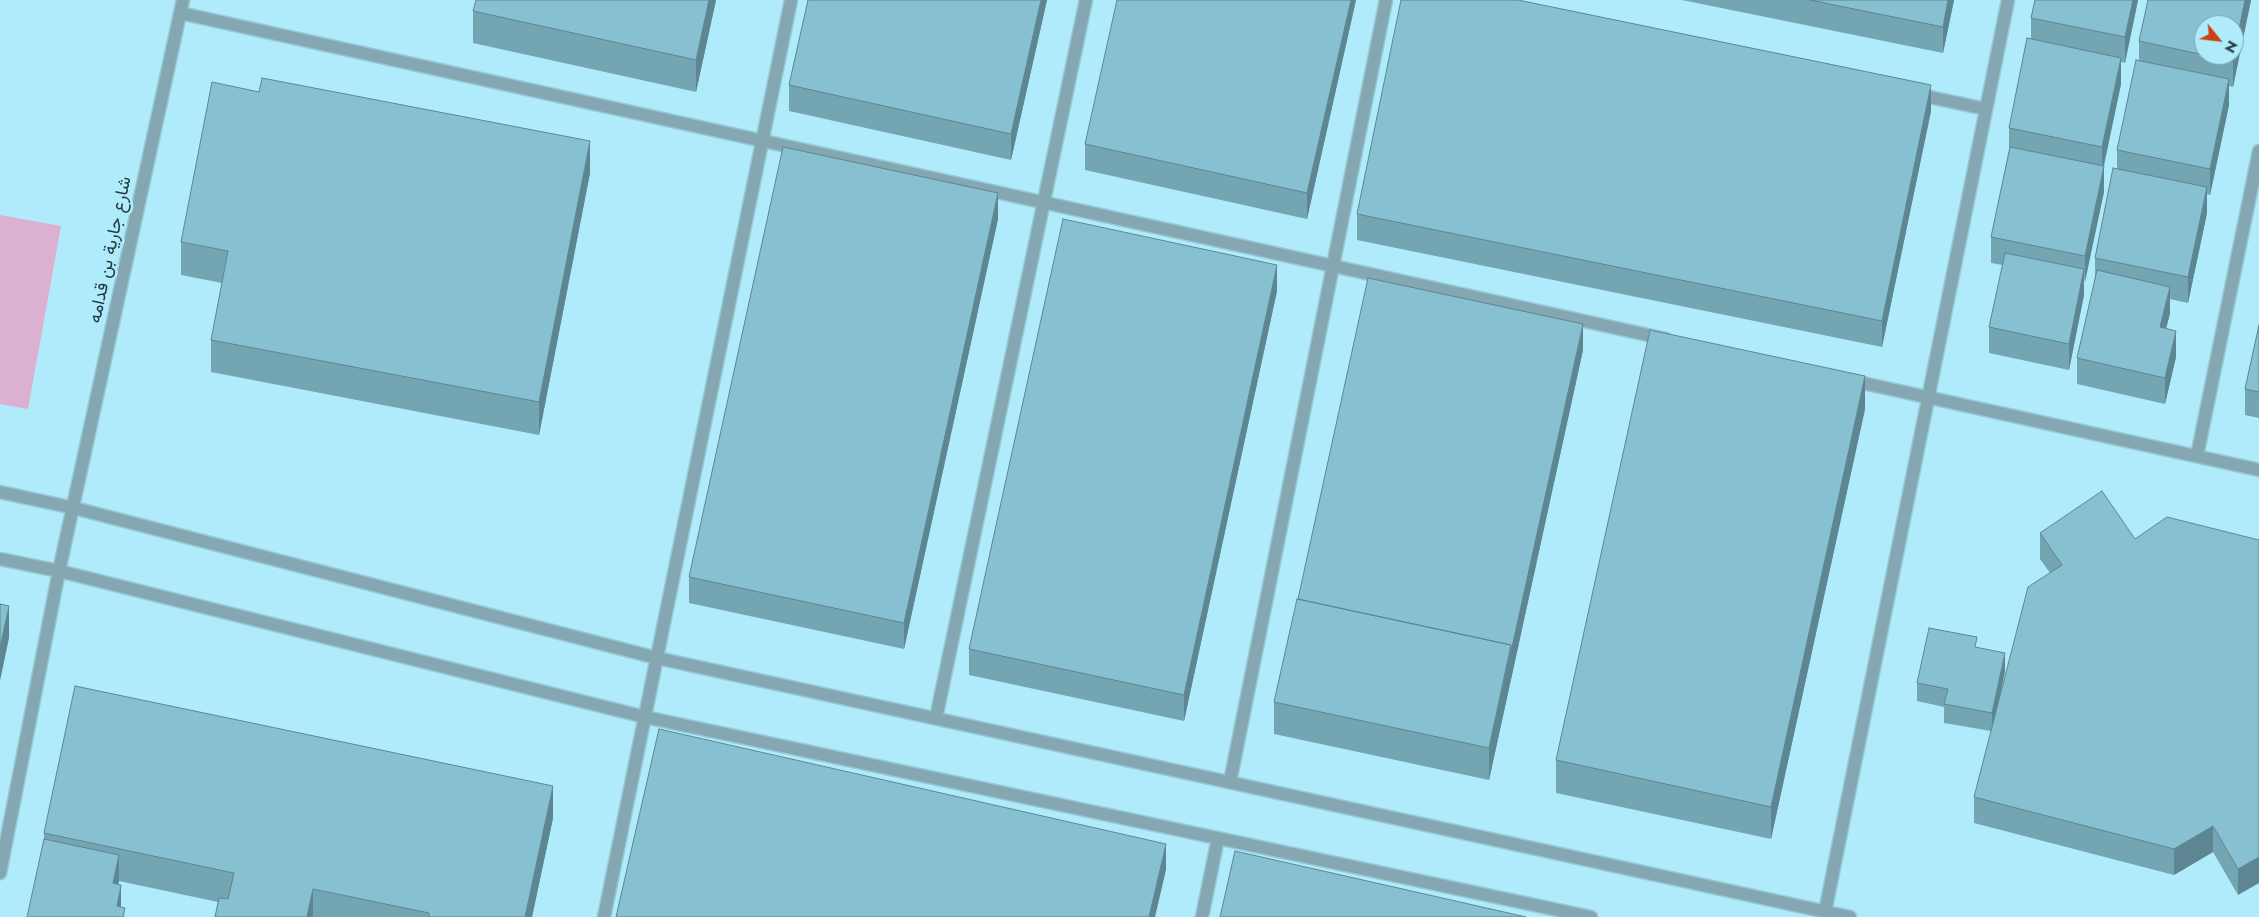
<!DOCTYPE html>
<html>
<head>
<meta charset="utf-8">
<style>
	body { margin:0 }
	#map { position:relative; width:2259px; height:917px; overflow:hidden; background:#b0ebfb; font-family:Jost,sans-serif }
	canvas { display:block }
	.north { position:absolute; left:2194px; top:15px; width:50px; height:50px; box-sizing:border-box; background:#b0ebfb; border:1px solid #78a5b1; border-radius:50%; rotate:119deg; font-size:14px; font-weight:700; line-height:20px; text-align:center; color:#243c42 }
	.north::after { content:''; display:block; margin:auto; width:18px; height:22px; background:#ca4117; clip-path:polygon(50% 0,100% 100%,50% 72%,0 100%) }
</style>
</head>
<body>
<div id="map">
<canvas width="2259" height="917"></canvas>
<div class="north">N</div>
</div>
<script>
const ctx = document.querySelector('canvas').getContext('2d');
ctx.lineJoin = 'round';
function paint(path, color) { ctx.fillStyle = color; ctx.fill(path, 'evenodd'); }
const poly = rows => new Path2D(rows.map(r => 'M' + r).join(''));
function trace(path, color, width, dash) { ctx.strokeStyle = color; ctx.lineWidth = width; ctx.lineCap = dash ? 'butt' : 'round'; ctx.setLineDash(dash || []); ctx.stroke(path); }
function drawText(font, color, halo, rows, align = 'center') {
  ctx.font = font + ' Jost,Vazirmatn,sans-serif'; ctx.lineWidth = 5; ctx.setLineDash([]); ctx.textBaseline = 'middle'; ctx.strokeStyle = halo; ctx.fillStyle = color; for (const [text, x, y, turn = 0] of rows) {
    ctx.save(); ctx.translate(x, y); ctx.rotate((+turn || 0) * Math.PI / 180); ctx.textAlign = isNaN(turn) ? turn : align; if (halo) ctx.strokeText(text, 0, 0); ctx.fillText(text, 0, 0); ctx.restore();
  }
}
paint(poly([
	[0,215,61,226,28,409,0,404]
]), '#dcb0d0');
const minor = poly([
	[180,13,1666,339],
	[1915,94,1986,109],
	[1849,380,2259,470],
	[2197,456,2259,151],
	[0,492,74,508,657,658,1850,917],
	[0,559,59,571,645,717,1591,917],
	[936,718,1086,0],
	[1230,782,1386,0],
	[0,873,59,571,183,0],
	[1825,912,2008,0],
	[604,917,791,0],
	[1202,917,1218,838]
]);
trace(minor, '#94c8d6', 15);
trace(minor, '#85a7b1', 12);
paint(poly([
	[476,0,716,0,696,92,473,43,473,11],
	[1047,0,1011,160,789,111,789,85],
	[1356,0,1307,219,1085,170,1085,144],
	[1682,0,1954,0,1943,53],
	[2035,0,2138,0,2125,63,2121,62,2121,84,2104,166,2104,192,2084,282,2084,295,2069,370,1989,353,1989,327,2003,265,1991,263,1991,237,2009,151,2009,128,2031,39,2031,18],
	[2251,0,2233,87,2229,86,2229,105,2210,195,2207,194,2207,213,2188,303,2170,299,2170,313,2166,329,2176,357,2165,404,2077,384,2077,358,2095,281,2095,258,2117,169,2117,150,2139,60,2139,41],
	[1931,111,1882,347,1357,240,1357,214],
	[590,173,539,435,211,372,211,340,222,283,181,275,181,242],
	[998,219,904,649,689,603,689,577],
	[1277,291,1184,721,969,675,969,649],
	[2259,325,2259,418,2245,415,2245,389],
	[1583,350,1489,780,1274,734,1274,702,1298,599],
	[1865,409,1771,839,1556,793,1556,760],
	[2040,533,2135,539,2259,540,2238,895,2213,852,2174,875,1974,823,1974,797,1991,731,1944,723,1944,707,1917,701,1917,683,1977,647,2005,671,1998,706,2050,573,2040,559],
	[553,818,532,917,215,917,218,902,119,881,118,884,121,907,125,917,44,839,44,833]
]), '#74a5b3');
paint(poly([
	[709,0,716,0,696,92,696,60],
	[1041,0,1047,0,1011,160,1011,134],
	[1351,0,1356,0,1307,219,1307,193],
	[1948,0,1954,0,1943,53,1943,27],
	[2133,0,2138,0,2125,63,2125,37],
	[2245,0,2251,0,2233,87,2233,61],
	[2121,58,2121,84,2102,173,2102,147],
	[2229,79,2229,105,2210,195,2210,169],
	[1931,85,1931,111,1882,347,1882,321],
	[590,141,590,173,539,435,539,402],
	[2104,166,2104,192,2085,282,2085,256],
	[2207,187,2207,213,2188,303,2188,277],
	[998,193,998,219,904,649,904,623],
	[1277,265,1277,291,1184,721,1184,695],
	[2084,269,2084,295,2069,370,2069,344],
	[2170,287,2170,313,2160,353,2160,327],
	[1583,324,1583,350,1489,780,1489,748],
	[2176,331,2176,357,2165,404,2165,378],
	[1865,376,1865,409,1771,839,1771,807],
	[9,606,9,638,0,681,0,648],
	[2005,653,2005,671,1992,732,1992,713],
	[553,786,553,818,532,917,525,917],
	[2213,826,2213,852,2174,875,2174,849],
	[1166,844,1166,870,1155,917,1149,917],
	[119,855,119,881,113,909,113,883],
	[2259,857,2259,883,2238,895,2238,869],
	[121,885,121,911,117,906],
	[313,889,313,917,307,916]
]), '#5e8692');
const building = poly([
	[476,0,709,0,696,60,473,11,476,0],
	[808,0,1041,0,1011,134,789,85,808,0],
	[1117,0,1351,0,1307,193,1085,144,1117,0],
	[1401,0,1518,0,1931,85,1882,321,1357,214,1401,0],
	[1810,0,1948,0,1943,27,1810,0],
	[2035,0,2133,0,2125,37,2031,18,2035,0],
	[2148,0,2245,0,2234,54,2234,25,2204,25,2204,55,2139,41,2148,0],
	[2027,38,2121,58,2102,147,2009,128,2027,38],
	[2205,55,2234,55,2233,61,2205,55],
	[2136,60,2229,79,2210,169,2117,150,2136,60],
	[262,78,590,141,539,402,211,340,228,251,181,242,212,82,259,92,262,78],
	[783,147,998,193,904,623,689,577,783,147],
	[2010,147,2104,166,2085,256,1991,237,2010,147],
	[2113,168,2207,187,2188,277,2095,258,2113,168],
	[1063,219,1277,265,1184,695,969,649,1063,219],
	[2005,253,2084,269,2069,344,1989,327,2005,253],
	[2097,270,2170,287,2160,327,2176,331,2165,378,2077,358,2097,270],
	[1368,278,1583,324,1511,652,1511,645,1298,599,1368,278],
	[2259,325,2259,392,2245,389,2259,325],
	[1650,330,1865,376,1771,807,1556,760,1650,330],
	[2102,491,2135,539,2167,517,2259,540,2259,857,2238,869,2213,826,2174,849,1974,797,2028,587,2062,565,2040,533,2102,491],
	[1297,599,1511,645,1489,748,1274,702,1297,599],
	[0,604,9,606,0,648,0,604],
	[1929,628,1977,637,1975,647,2005,653,1992,713,1944,704,1948,689,1917,683,1929,628],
	[75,686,553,786,525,917,429,917,429,913,313,889,307,916,311,917,215,917,219,898,228,899,234,873,44,833,75,686],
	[659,729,1166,844,1149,917,616,917,659,729],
	[44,839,119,855,113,883,121,885,117,906,125,908,123,917,27,917,44,839],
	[1235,851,1526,917,1220,917,1235,851]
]);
paint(building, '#87c0d0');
trace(building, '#5e8692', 1);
drawText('18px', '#243c42', '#b0ebfb', [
	["شارع جارية بن قدامه",111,250,-78]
]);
</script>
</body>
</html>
